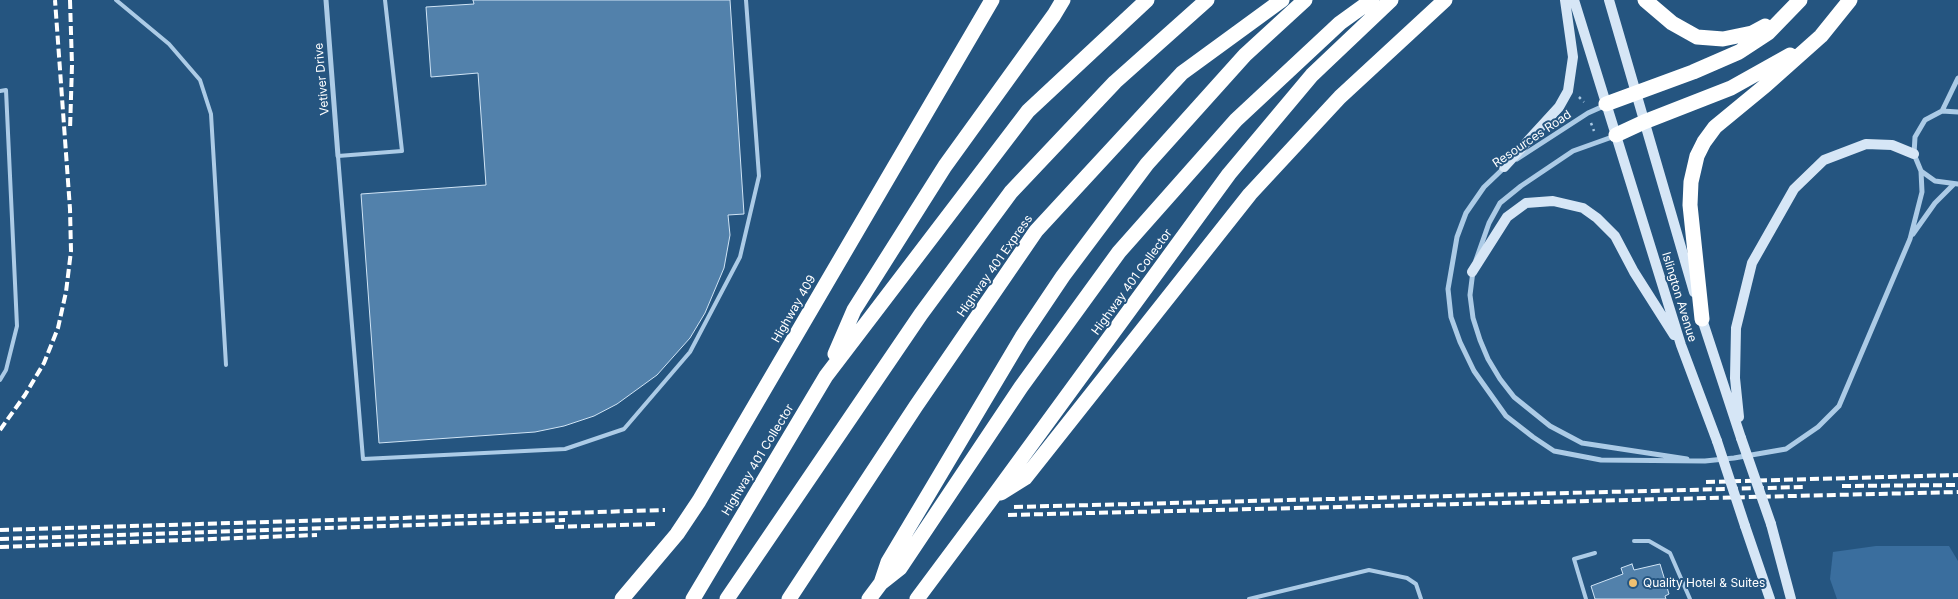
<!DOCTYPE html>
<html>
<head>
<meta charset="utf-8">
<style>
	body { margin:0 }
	canvas { display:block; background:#255580 }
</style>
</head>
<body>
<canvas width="1958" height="599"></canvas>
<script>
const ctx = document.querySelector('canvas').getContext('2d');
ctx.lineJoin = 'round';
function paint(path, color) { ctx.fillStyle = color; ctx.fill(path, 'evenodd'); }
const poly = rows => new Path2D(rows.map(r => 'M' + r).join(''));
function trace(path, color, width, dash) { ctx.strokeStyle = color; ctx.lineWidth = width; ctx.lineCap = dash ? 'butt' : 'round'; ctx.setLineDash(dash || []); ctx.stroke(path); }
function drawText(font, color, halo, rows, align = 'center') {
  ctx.font = font + ' Inter,sans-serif'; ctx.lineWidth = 4; ctx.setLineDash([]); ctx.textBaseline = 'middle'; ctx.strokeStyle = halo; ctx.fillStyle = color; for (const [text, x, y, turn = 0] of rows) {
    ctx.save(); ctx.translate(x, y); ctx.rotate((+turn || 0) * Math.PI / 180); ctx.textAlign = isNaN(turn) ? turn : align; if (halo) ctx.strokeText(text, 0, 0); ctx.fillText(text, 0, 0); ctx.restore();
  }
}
paint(poly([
	[1876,546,1949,546,1958,561,1958,599,1837,599,1830,579,1833,552]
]), '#3a6e9e');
const building = poly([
	[473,0,730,0,744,214,728,215,730,235,724,268,705,313,690,338,657,375,617,404,594,416,564,426,535,432,379,443,361,194,486,185,478,73,431,77,426,7,474,4,473,0],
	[1632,564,1634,570,1660,564,1669,594,1665,596,1666,599,1595,599,1591,586,1623,574,1621,568,1632,564]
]);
paint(building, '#5281ab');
trace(building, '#d0e4f5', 1);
trace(poly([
	[1579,97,1584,102],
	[1591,123,1594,131]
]), '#accbe6', 2.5, [2.5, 4]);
trace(poly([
	[116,0,169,44,200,80,211,114,226,365],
	[385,0,402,151,338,156,363,459,565,449,624,429,690,352,740,257,759,176,746,0],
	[0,91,6,90,17,326,6,370,0,380],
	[1634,541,1649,541,1670,553,1690,599],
	[1249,599,1369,570,1407,578,1416,584,1421,599],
	[1586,599,1574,559,1595,553]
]), '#accbe6', 4);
trace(poly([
	[326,0,338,156],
	[1942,111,1958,78],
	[1958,112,1942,111,1925,120,1915,137,1914,154,1921,171,1935,181,1958,184],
	[1517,159,1588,113,1606,105],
	[1506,166,1484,187,1466,213,1457,237,1448,289,1451,317,1460,342,1474,371,1506,416,1533,437,1554,451,1601,460,1705,461,1734,458,1786,449,1818,427,1839,406,1910,239,1922,192,1921,171],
	[1913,234,1935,203,1954,184],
	[1476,260,1489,223,1500,203,1521,186,1573,151,1615,136],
	[1473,271,1470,295,1473,318,1480,340,1488,359,1500,379,1514,397,1550,426,1582,443,1687,459]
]), '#accbe6', 5);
trace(poly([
	[1574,0,1681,345,1717,441],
	[1609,0,1694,292],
	[1504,167,1559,107,1568,91,1573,57,1565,0],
	[1472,272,1507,217,1526,203,1553,201,1583,208,1597,218,1615,236,1634,272,1674,335],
	[1700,313,1741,438],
	[1739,417,1735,378,1736,328,1752,263,1794,189,1824,160,1866,144,1892,145,1914,154],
	[1771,524,1791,599],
	[1745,526,1770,599]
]), '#d6e6f6', 10);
trace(poly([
	[1645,0,1672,23,1697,37,1723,39,1752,33,1765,26],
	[1606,104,1693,72,1739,52,1768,33,1800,0],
	[1616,135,1644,122,1731,88,1790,55],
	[1702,319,1690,205,1691,182,1697,156,1704,142,1715,127,1766,85,1821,36,1850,0],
	[835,354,854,310,945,166,1054,15,1063,0],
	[1001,493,1025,478,1250,194,1340,97,1445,0],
	[881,583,888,562,928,495,1022,337,1063,276,1147,164,1245,55,1305,0],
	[622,599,677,534,699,501,992,0],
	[693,599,826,376,1028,111,1147,0],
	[727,599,921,314,1011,192,1115,82,1207,0],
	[789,599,916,406,1036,231,1182,73,1282,0],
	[869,599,881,583,900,568,1021,387,1119,252,1236,120,1340,23,1372,0],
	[917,599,993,497,1229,174,1312,75,1391,0]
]), '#fff', 15);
trace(poly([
	[70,0,72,65,70,130],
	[0,430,25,395,44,363,58,328,66,292,71,251,70,209,55,0],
	[1706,482,1958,475],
	[1842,486,1958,485],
	[1014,507,1804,487],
	[1008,515,1958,492],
	[555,527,655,524],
	[0,530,665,510],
	[0,539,565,520],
	[0,547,317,535]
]), '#fff', 4, [9, 4]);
trace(poly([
	[1741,438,1771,524],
	[1717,441,1745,526]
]), '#d6e6f6', 10);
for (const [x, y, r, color] of [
	[1633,583,5,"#efc071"]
]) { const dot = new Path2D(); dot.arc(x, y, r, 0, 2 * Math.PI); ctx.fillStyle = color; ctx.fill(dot); trace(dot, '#255580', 2); }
drawText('12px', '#fff', '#255580', [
	["Vetiver Drive",322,79,-95],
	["Resources Road",1532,139,-34],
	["Highway 401 Express",995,266,-55],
	["Highway 401 Collector",1132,282,-54],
	["Islington Avenue",1679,297,73],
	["Highway 409",794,309,-60],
	["Highway 401 Collector",758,460,-59]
]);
drawText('12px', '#fff', '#255580', [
	["Quality Hotel & Suites",1643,583]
], 'left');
</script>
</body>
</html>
